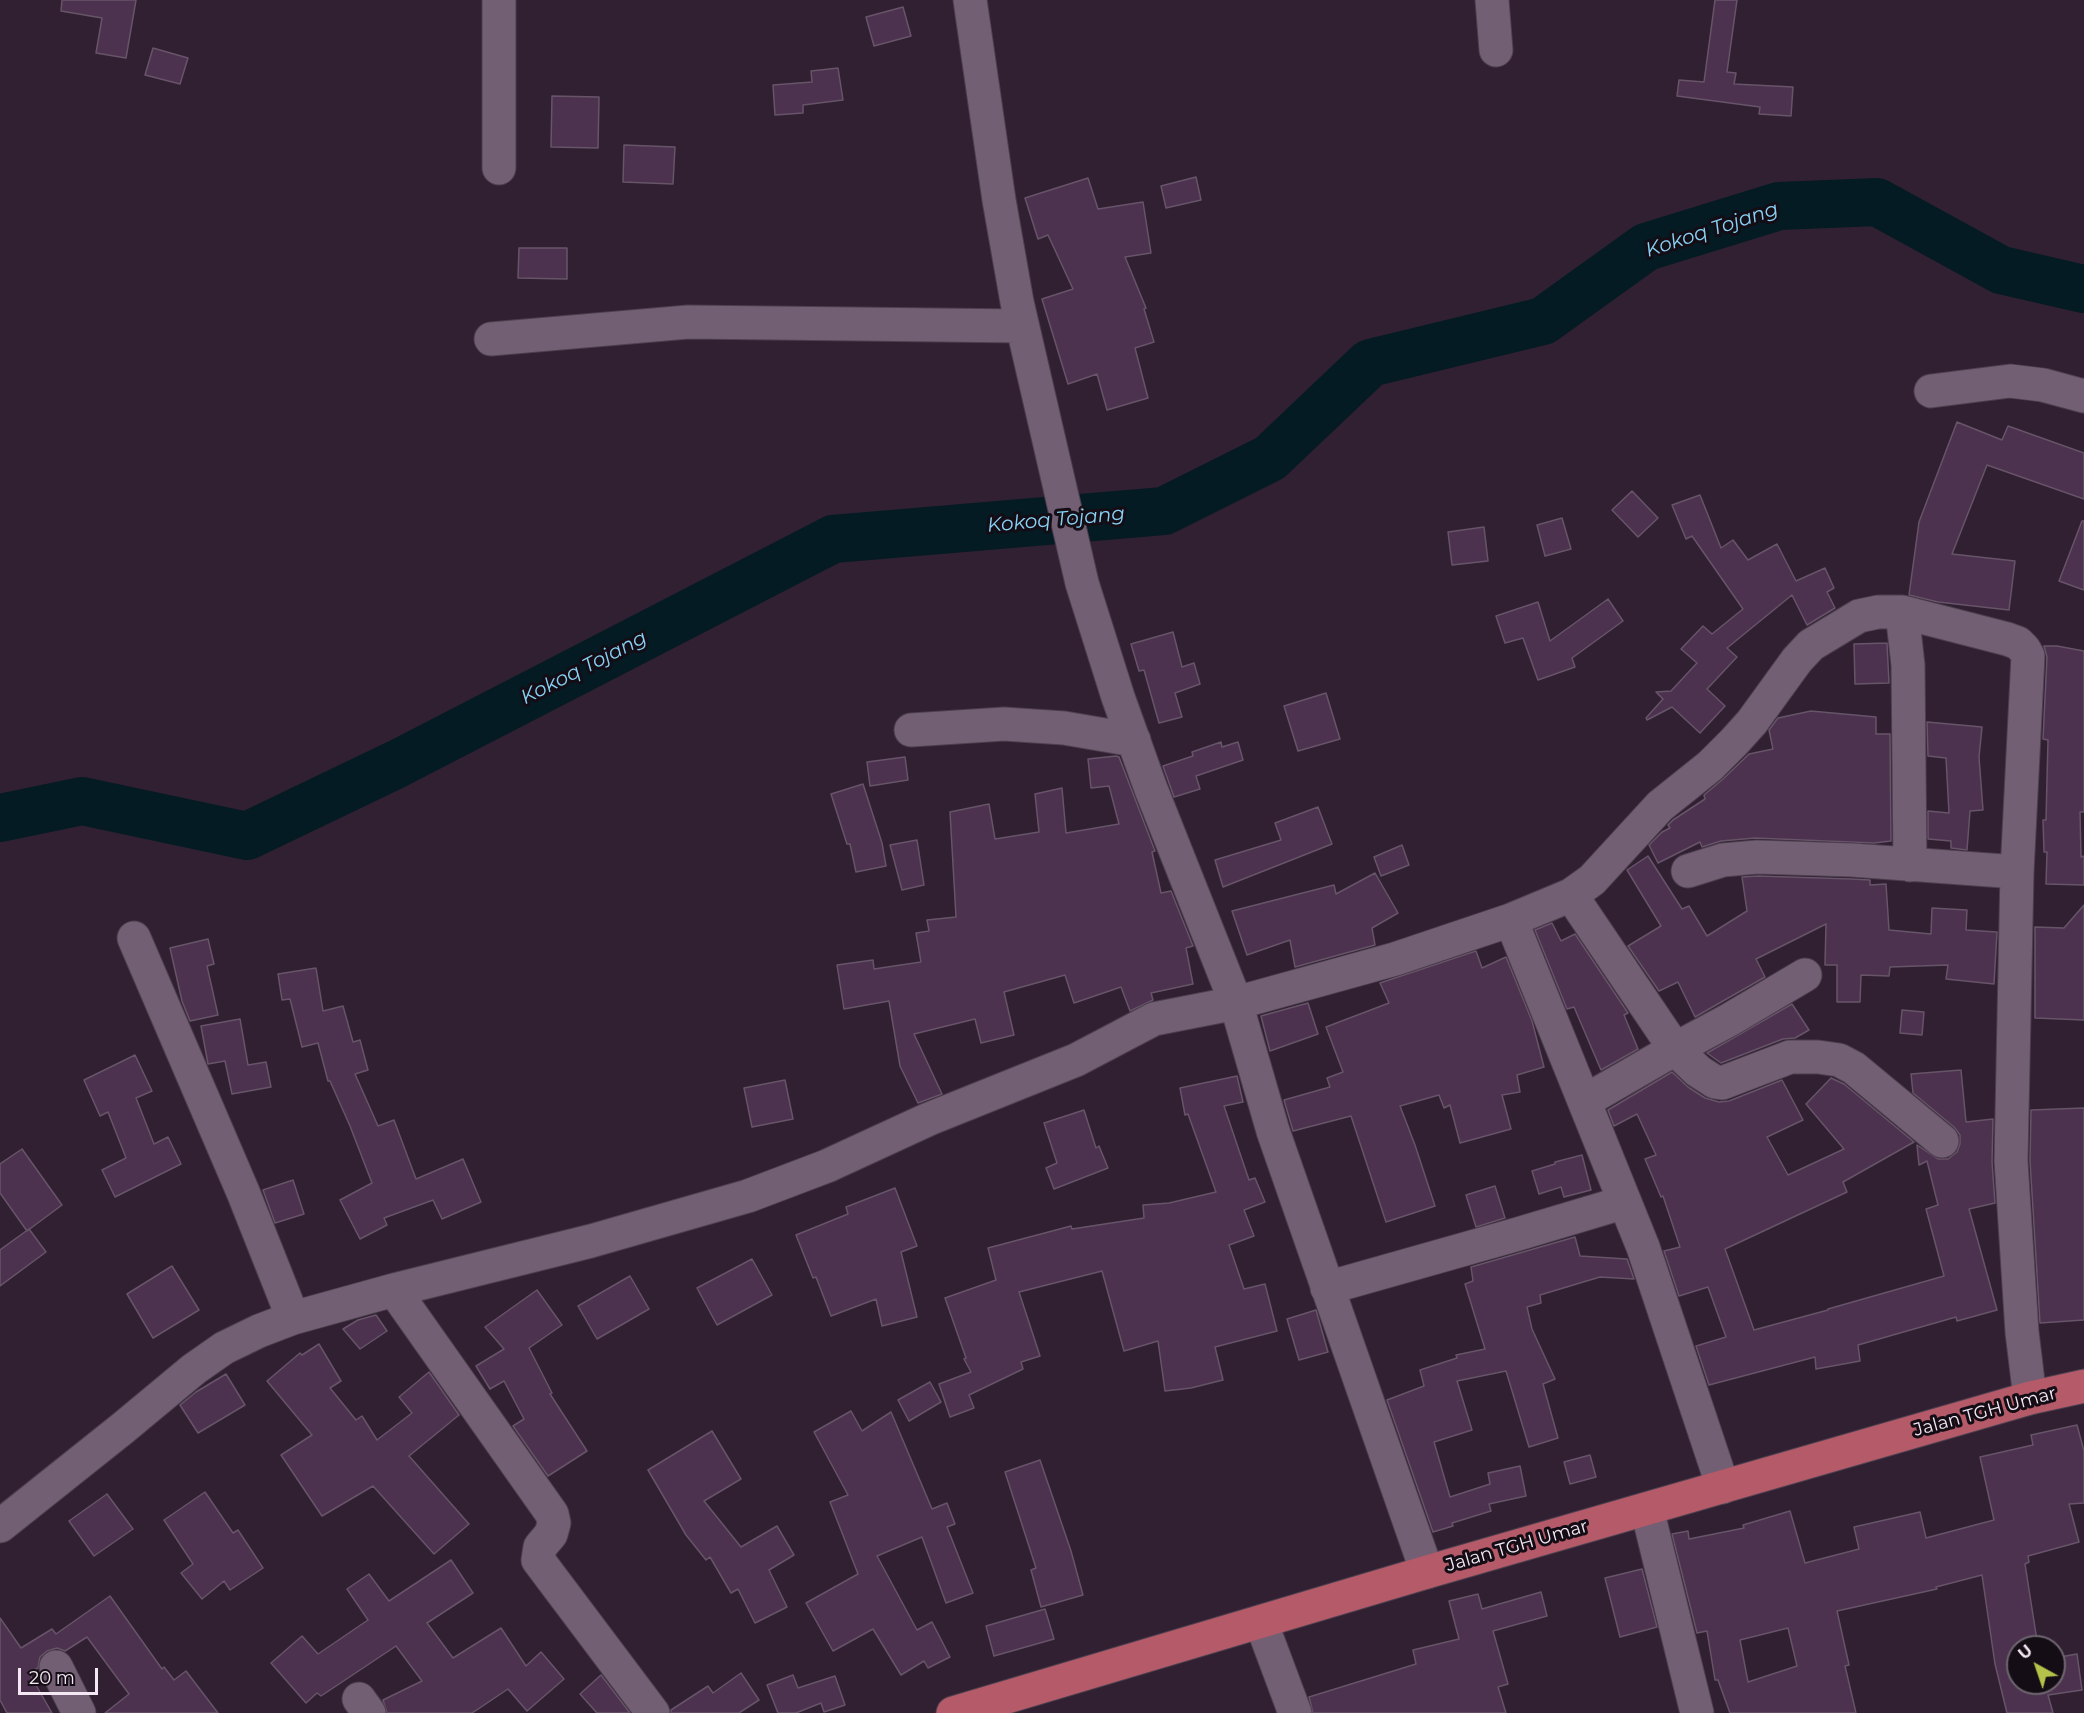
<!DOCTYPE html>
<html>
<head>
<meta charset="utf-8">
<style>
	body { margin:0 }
	#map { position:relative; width:2084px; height:1713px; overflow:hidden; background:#302032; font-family:Montserrat,sans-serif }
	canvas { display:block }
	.north { position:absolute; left:2006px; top:1635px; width:60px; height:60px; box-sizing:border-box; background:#140d15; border:2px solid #6d656e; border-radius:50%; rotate:320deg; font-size:16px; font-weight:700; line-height:24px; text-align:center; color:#f3e8f4 }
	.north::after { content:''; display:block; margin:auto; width:21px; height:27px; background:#b5c24a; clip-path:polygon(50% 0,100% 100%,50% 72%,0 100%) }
	.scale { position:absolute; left:18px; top:1668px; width:80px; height:27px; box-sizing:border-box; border:3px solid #f3e8f4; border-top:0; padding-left:8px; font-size:18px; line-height:21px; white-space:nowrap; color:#f3e8f4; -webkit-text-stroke:4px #140d15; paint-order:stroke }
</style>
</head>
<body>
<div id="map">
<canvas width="2084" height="1713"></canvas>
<div class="north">U</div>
<div class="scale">20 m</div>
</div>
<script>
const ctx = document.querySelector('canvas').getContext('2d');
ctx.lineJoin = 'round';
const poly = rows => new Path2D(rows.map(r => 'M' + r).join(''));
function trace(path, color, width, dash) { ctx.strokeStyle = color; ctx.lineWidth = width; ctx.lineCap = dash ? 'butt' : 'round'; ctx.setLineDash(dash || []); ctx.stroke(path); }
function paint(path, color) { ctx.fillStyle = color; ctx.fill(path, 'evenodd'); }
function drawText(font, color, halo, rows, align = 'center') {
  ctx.font = font + ' Montserrat,sans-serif'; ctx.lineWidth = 6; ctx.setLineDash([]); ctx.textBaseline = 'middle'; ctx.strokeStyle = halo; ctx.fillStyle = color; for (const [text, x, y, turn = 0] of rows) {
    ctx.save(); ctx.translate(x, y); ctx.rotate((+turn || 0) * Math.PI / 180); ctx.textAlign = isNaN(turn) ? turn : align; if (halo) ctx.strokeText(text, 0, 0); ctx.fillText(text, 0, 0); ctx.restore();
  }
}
trace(poly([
	[0,818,82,801,247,836,397,764,833,539,1164,511,1270,458,1370,363,1543,321,1646,247,1779,206,1877,202,2001,270,2084,289]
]), '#041b24', 48);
const building = poly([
	[62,0,136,0,126,58,96,53,102,18,61,11,62,0],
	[1715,0,1737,0,1727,72,1736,73,1734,84,1793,87,1791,116,1759,114,1760,107,1677,96,1679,80,1704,82,1715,0],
	[903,7,911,36,874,46,866,17,903,7],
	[153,48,188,58,180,84,145,75,153,48],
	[838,68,843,100,803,105,803,113,775,115,773,85,812,82,811,71,838,68],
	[552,96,599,97,598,148,551,147,552,96],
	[624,145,675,147,673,184,623,182,624,145],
	[1196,177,1201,200,1166,208,1161,186,1196,177],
	[1088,178,1098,209,1143,202,1151,253,1125,257,1146,308,1144,309,1154,342,1135,348,1148,398,1107,410,1097,374,1068,384,1042,299,1073,289,1048,235,1038,239,1025,198,1088,178],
	[519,248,567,248,567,279,518,278,519,248],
	[1957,422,2002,440,2008,426,2084,453,2084,499,1987,465,1952,554,2015,561,2009,610,1938,602,1909,595,1919,522,1957,422],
	[1632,491,1658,518,1638,537,1612,510,1632,491],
	[1700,495,1721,548,1733,540,1748,560,1777,544,1796,581,1825,568,1834,588,1827,592,1835,608,1807,625,1792,595,1727,648,1737,657,1707,689,1725,706,1700,733,1672,707,1647,720,1646,718,1663,699,1656,692,1671,691,1697,663,1681,649,1703,626,1712,634,1743,609,1692,536,1686,539,1672,505,1700,495],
	[1562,518,1571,549,1545,556,1537,525,1562,518],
	[2082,521,2084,521,2084,590,2059,581,2082,521],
	[1484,527,1488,561,1452,565,1448,532,1484,527],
	[1608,599,1623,621,1572,658,1575,667,1538,680,1523,638,1505,643,1496,616,1538,602,1550,641,1608,599],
	[1173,632,1182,667,1194,663,1200,684,1175,693,1182,717,1159,723,1144,670,1139,671,1131,644,1173,632],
	[1887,643,1889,683,1855,684,1854,644,1887,643],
	[2044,646,2057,646,2084,651,2084,812,2080,812,2081,857,2084,856,2084,885,2046,884,2047,852,2044,852,2043,820,2046,820,2048,740,2043,739,2047,657,2044,646],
	[1326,693,1340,739,1298,751,1284,706,1326,693],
	[1811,711,1876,717,1876,734,1890,734,1891,841,1874,843,1755,838,1721,841,1702,847,1700,842,1658,863,1649,845,1662,832,1670,828,1668,825,1673,820,1705,799,1704,795,1723,779,1749,754,1773,749,1769,730,1778,718,1811,711],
	[1927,722,1982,727,1979,757,1983,810,1970,811,1967,850,1951,848,1951,841,1928,839,1928,811,1949,813,1946,758,1928,756,1927,722],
	[1221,742,1222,747,1238,742,1243,760,1196,776,1200,789,1174,797,1163,766,1193,756,1192,752,1221,742],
	[1116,756,1119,757,1155,851,1152,852,1161,893,1171,891,1193,946,1186,948,1193,984,1151,993,1153,1000,1130,1011,1121,987,1074,1003,1065,975,1004,992,1014,1035,981,1043,975,1019,914,1034,942,1094,918,1103,900,1066,889,1001,844,1009,837,965,873,960,874,969,921,962,916,933,929,931,927,920,956,917,950,812,989,804,995,839,1039,832,1035,794,1062,788,1066,833,1119,824,1109,786,1091,788,1088,759,1116,756],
	[905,757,908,780,870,786,867,762,905,757],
	[863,784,882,843,886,866,856,872,850,844,847,844,831,794,863,784],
	[1318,807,1332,844,1223,887,1215,860,1281,840,1275,823,1318,807],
	[917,840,924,885,902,890,890,845,917,840],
	[1402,845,1409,865,1381,876,1374,857,1402,845],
	[1648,856,1682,909,1689,906,1707,936,1747,911,1742,877,1758,876,1851,879,1870,880,1870,885,1886,884,1889,930,1931,934,1932,908,1967,910,1966,930,1997,932,1994,984,1946,979,1948,965,1890,967,1889,976,1861,975,1860,1002,1837,1002,1837,965,1825,965,1826,924,1756,959,1765,977,1695,1017,1678,982,1659,991,1628,946,1661,926,1627,870,1648,856],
	[1375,873,1398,913,1372,928,1375,945,1295,967,1290,940,1247,955,1232,911,1334,885,1336,894,1375,873],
	[2084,905,2084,1020,2035,1018,2035,927,2064,928,2084,905],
	[1552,923,1561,941,1575,934,1628,1013,1624,1015,1638,1049,1601,1070,1574,1007,1567,1009,1535,930,1552,923],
	[208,939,214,964,207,966,218,1015,190,1021,182,1001,170,948,208,939],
	[1476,951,1482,968,1506,957,1532,1021,1544,1067,1517,1075,1520,1092,1502,1095,1511,1129,1460,1143,1450,1105,1444,1108,1439,1095,1400,1106,1415,1145,1435,1206,1386,1222,1351,1116,1293,1131,1284,1100,1330,1087,1327,1078,1343,1072,1326,1027,1389,1003,1380,983,1476,951],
	[316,968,323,1011,343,1006,353,1042,360,1040,368,1070,355,1074,378,1126,394,1120,416,1179,463,1159,481,1202,442,1219,433,1200,384,1218,387,1225,360,1239,340,1200,372,1183,350,1126,330,1081,328,1081,318,1043,302,1047,290,999,282,1000,278,974,316,968],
	[1308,1003,1318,1034,1270,1051,1261,1016,1308,1003],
	[1792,1004,1809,1030,1795,1038,1783,1039,1721,1063,1707,1053,1792,1004],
	[1902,1010,1924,1012,1922,1035,1900,1033,1902,1010],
	[240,1019,248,1065,266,1062,271,1087,232,1094,225,1061,208,1064,201,1026,240,1019],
	[135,1055,152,1091,136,1098,154,1144,168,1137,181,1164,115,1197,102,1170,126,1158,108,1112,100,1116,84,1080,135,1055],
	[1961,1070,1966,1122,1993,1119,1992,1162,1995,1203,1969,1209,1997,1310,1957,1321,1956,1317,1858,1345,1860,1361,1816,1369,1815,1357,1709,1385,1696,1346,1726,1337,1708,1287,1679,1296,1664,1251,1680,1247,1663,1196,1661,1197,1645,1159,1656,1155,1637,1114,1614,1126,1608,1110,1672,1072,1688,1087,1705,1098,1719,1102,1729,1101,1782,1080,1803,1120,1767,1137,1788,1175,1844,1149,1806,1104,1831,1078,1844,1084,1914,1142,1843,1182,1847,1192,1725,1249,1754,1330,1828,1310,1828,1309,1944,1276,1926,1209,1938,1205,1927,1161,1919,1165,1917,1145,1938,1159,1948,1159,1957,1152,1960,1144,1960,1135,1954,1127,1913,1093,1911,1074,1961,1070],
	[1237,1076,1243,1102,1224,1106,1249,1180,1255,1178,1265,1202,1244,1210,1254,1236,1229,1245,1244,1289,1265,1284,1277,1331,1215,1347,1223,1380,1191,1388,1165,1391,1158,1341,1124,1351,1102,1271,1019,1292,1040,1356,1021,1362,1023,1369,969,1395,974,1408,950,1417,939,1384,971,1372,964,1359,966,1358,945,1298,996,1280,988,1248,1071,1226,1072,1229,1144,1218,1143,1205,1169,1203,1216,1192,1188,1114,1185,1115,1180,1088,1237,1076],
	[785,1080,793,1119,752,1127,744,1088,785,1080],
	[2084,1108,2084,1320,2040,1323,2030,1161,2031,1110,2084,1108],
	[1084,1110,1096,1148,1099,1146,1108,1168,1054,1189,1046,1168,1057,1163,1044,1123,1084,1110],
	[22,1149,62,1205,27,1231,0,1193,0,1164,22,1149],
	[1582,1155,1591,1190,1564,1197,1561,1187,1539,1194,1532,1171,1555,1164,1555,1162,1582,1155],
	[293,1180,304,1214,275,1223,263,1190,293,1180],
	[1495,1186,1505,1218,1476,1227,1466,1195,1495,1186],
	[895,1188,917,1246,901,1252,917,1317,882,1326,876,1299,831,1316,816,1277,813,1278,796,1235,848,1214,846,1207,895,1188],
	[29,1229,46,1252,0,1286,0,1250,29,1229],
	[1575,1237,1580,1256,1627,1259,1634,1279,1600,1277,1540,1295,1541,1303,1527,1307,1532,1329,1555,1379,1543,1384,1558,1438,1529,1447,1506,1371,1457,1381,1472,1430,1434,1442,1450,1497,1490,1484,1488,1473,1520,1466,1526,1496,1489,1504,1491,1511,1452,1523,1453,1526,1433,1532,1387,1400,1424,1386,1420,1370,1457,1358,1456,1355,1485,1349,1465,1284,1473,1281,1471,1267,1575,1237],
	[752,1259,772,1295,717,1325,697,1288,752,1259],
	[172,1266,199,1310,153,1338,127,1294,172,1266],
	[630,1276,649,1309,597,1339,578,1306,630,1276],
	[537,1290,562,1325,529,1348,552,1393,550,1394,587,1451,548,1476,513,1426,524,1419,504,1381,490,1389,476,1366,504,1349,485,1327,537,1290],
	[1316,1310,1328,1352,1299,1360,1287,1319,1316,1310],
	[376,1315,387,1331,360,1349,343,1329,358,1320,376,1315],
	[319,1344,341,1381,330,1388,356,1420,362,1416,377,1440,412,1413,399,1397,429,1372,459,1415,409,1456,469,1524,434,1554,373,1486,322,1516,281,1455,312,1435,267,1381,300,1353,302,1355,319,1344],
	[226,1374,245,1405,198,1433,180,1405,196,1392,226,1374],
	[930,1382,941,1402,909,1421,898,1400,930,1382],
	[851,1411,862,1431,891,1412,932,1509,947,1503,955,1524,947,1527,973,1593,946,1603,922,1537,877,1556,917,1630,932,1622,950,1657,928,1668,924,1661,901,1675,873,1629,833,1651,806,1603,858,1574,830,1502,848,1495,814,1432,851,1411],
	[2077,1425,2084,1451,2084,1503,2069,1504,2079,1542,2028,1556,2029,1562,2025,1564,2038,1647,2018,1647,2018,1683,2054,1683,2054,1658,2077,1654,2082,1690,2048,1695,2053,1713,2007,1713,1995,1664,1982,1575,1936,1587,1937,1589,1837,1611,1849,1665,1845,1666,1856,1713,1730,1713,1718,1680,1715,1680,1707,1631,1697,1633,1672,1534,1688,1531,1689,1539,1744,1528,1743,1525,1790,1511,1805,1563,1859,1549,1854,1527,1920,1512,1926,1538,1994,1520,1980,1457,2033,1445,2031,1435,2077,1425],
	[1788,1628,1797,1666,1748,1682,1740,1640,1788,1628],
	[712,1431,741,1479,704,1501,741,1547,777,1526,794,1555,769,1570,787,1607,755,1623,738,1589,731,1593,710,1557,706,1560,686,1535,648,1470,712,1431],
	[1590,1455,1596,1477,1570,1484,1564,1462,1590,1455],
	[1040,1460,1071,1551,1083,1595,1041,1607,1031,1570,1036,1568,1005,1472,1040,1460],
	[205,1492,233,1533,238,1530,263,1568,230,1590,224,1581,202,1599,181,1573,193,1564,164,1520,205,1492],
	[107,1494,133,1529,94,1556,69,1521,107,1494],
	[451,1560,473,1593,427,1623,453,1658,501,1628,526,1666,541,1652,564,1679,527,1711,508,1689,472,1713,387,1713,383,1700,422,1681,396,1646,321,1696,317,1693,306,1703,271,1663,302,1636,318,1654,368,1620,347,1589,369,1574,389,1601,451,1560],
	[1642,1569,1657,1627,1620,1637,1605,1578,1642,1569],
	[1541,1592,1547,1616,1493,1631,1508,1684,1498,1687,1506,1713,1313,1713,1309,1697,1416,1664,1413,1650,1459,1639,1449,1601,1478,1594,1482,1609,1541,1592],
	[110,1596,162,1669,164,1667,174,1680,186,1671,218,1713,105,1713,129,1694,87,1637,65,1651,57,1648,47,1651,40,1657,38,1668,29,1673,52,1713,7,1713,0,1700,0,1618,21,1648,52,1629,56,1634,110,1596],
	[1045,1609,1054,1639,994,1656,986,1626,1045,1609],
	[741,1673,759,1700,739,1713,671,1713,671,1710,708,1686,713,1693,741,1673],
	[601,1675,630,1713,597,1713,580,1694,601,1675],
	[793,1675,798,1688,835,1676,845,1705,824,1712,821,1703,796,1713,778,1713,767,1685,793,1675]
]);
paint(building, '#4c324f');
trace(building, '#675469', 1.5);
const minor = poly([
	[970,0,999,200,1017,302,1082,583,1118,697,1151,789,1236,1003,1273,1131,1427,1572],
	[1492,0,1496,50],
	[499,168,499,0],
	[491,339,688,322,1022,326],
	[1931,391,2010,381,2043,385,2084,396],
	[1902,612,1908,665,1910,865],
	[911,730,1004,724,1064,728,1134,740],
	[1688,871,1723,860,1757,857,1852,860,2017,872],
	[1571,895,1675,1049,1698,1071,1715,1082,1722,1083,1790,1057,1818,1057,1839,1060,1854,1068,1942,1141],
	[1511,920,1643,1247,1723,1487],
	[134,938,243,1192,293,1318],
	[1585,1101,1675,1049,1729,1020,1805,975],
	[1327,1288,1518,1234,1625,1202],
	[394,1290,552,1514,554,1523,551,1534,540,1547,538,1560,653,1713],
	[1647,1509,1697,1713],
	[0,1526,123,1428,194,1369,224,1348,259,1331,293,1318,394,1290,591,1241,748,1196,827,1166,929,1119,1076,1060,1154,1019,1236,1003,1395,959,1511,920,1571,895,1592,880,1660,806,1710,766,1734,742,1752,722,1797,660,1811,645,1859,616,1878,612,1902,612,2007,639,2018,643,2024,649,2028,656,2017,872,2011,1161,2022,1332,2030,1398],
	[1261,1622,1295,1713],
	[56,1667,79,1713],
	[359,1699,369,1713]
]);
const major = poly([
	[953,1713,1427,1572,2030,1398,2084,1386]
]);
trace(minor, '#4d3f4e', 35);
trace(major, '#4d3f4e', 35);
trace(minor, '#725f74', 33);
trace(major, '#b45a68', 33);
drawText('18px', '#f3e8f4', '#140d15', [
	["Jalan TGH Umar",1985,1412,-15],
	["Jalan TGH Umar",1517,1546,-16]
]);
drawText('italic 20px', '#88d3f5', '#140d15', [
	["Kokoq Tojang",1712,230,-18],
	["Kokoq Tojang",1056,520,-5],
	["Kokoq Tojang",584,668,-27]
]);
</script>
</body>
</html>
